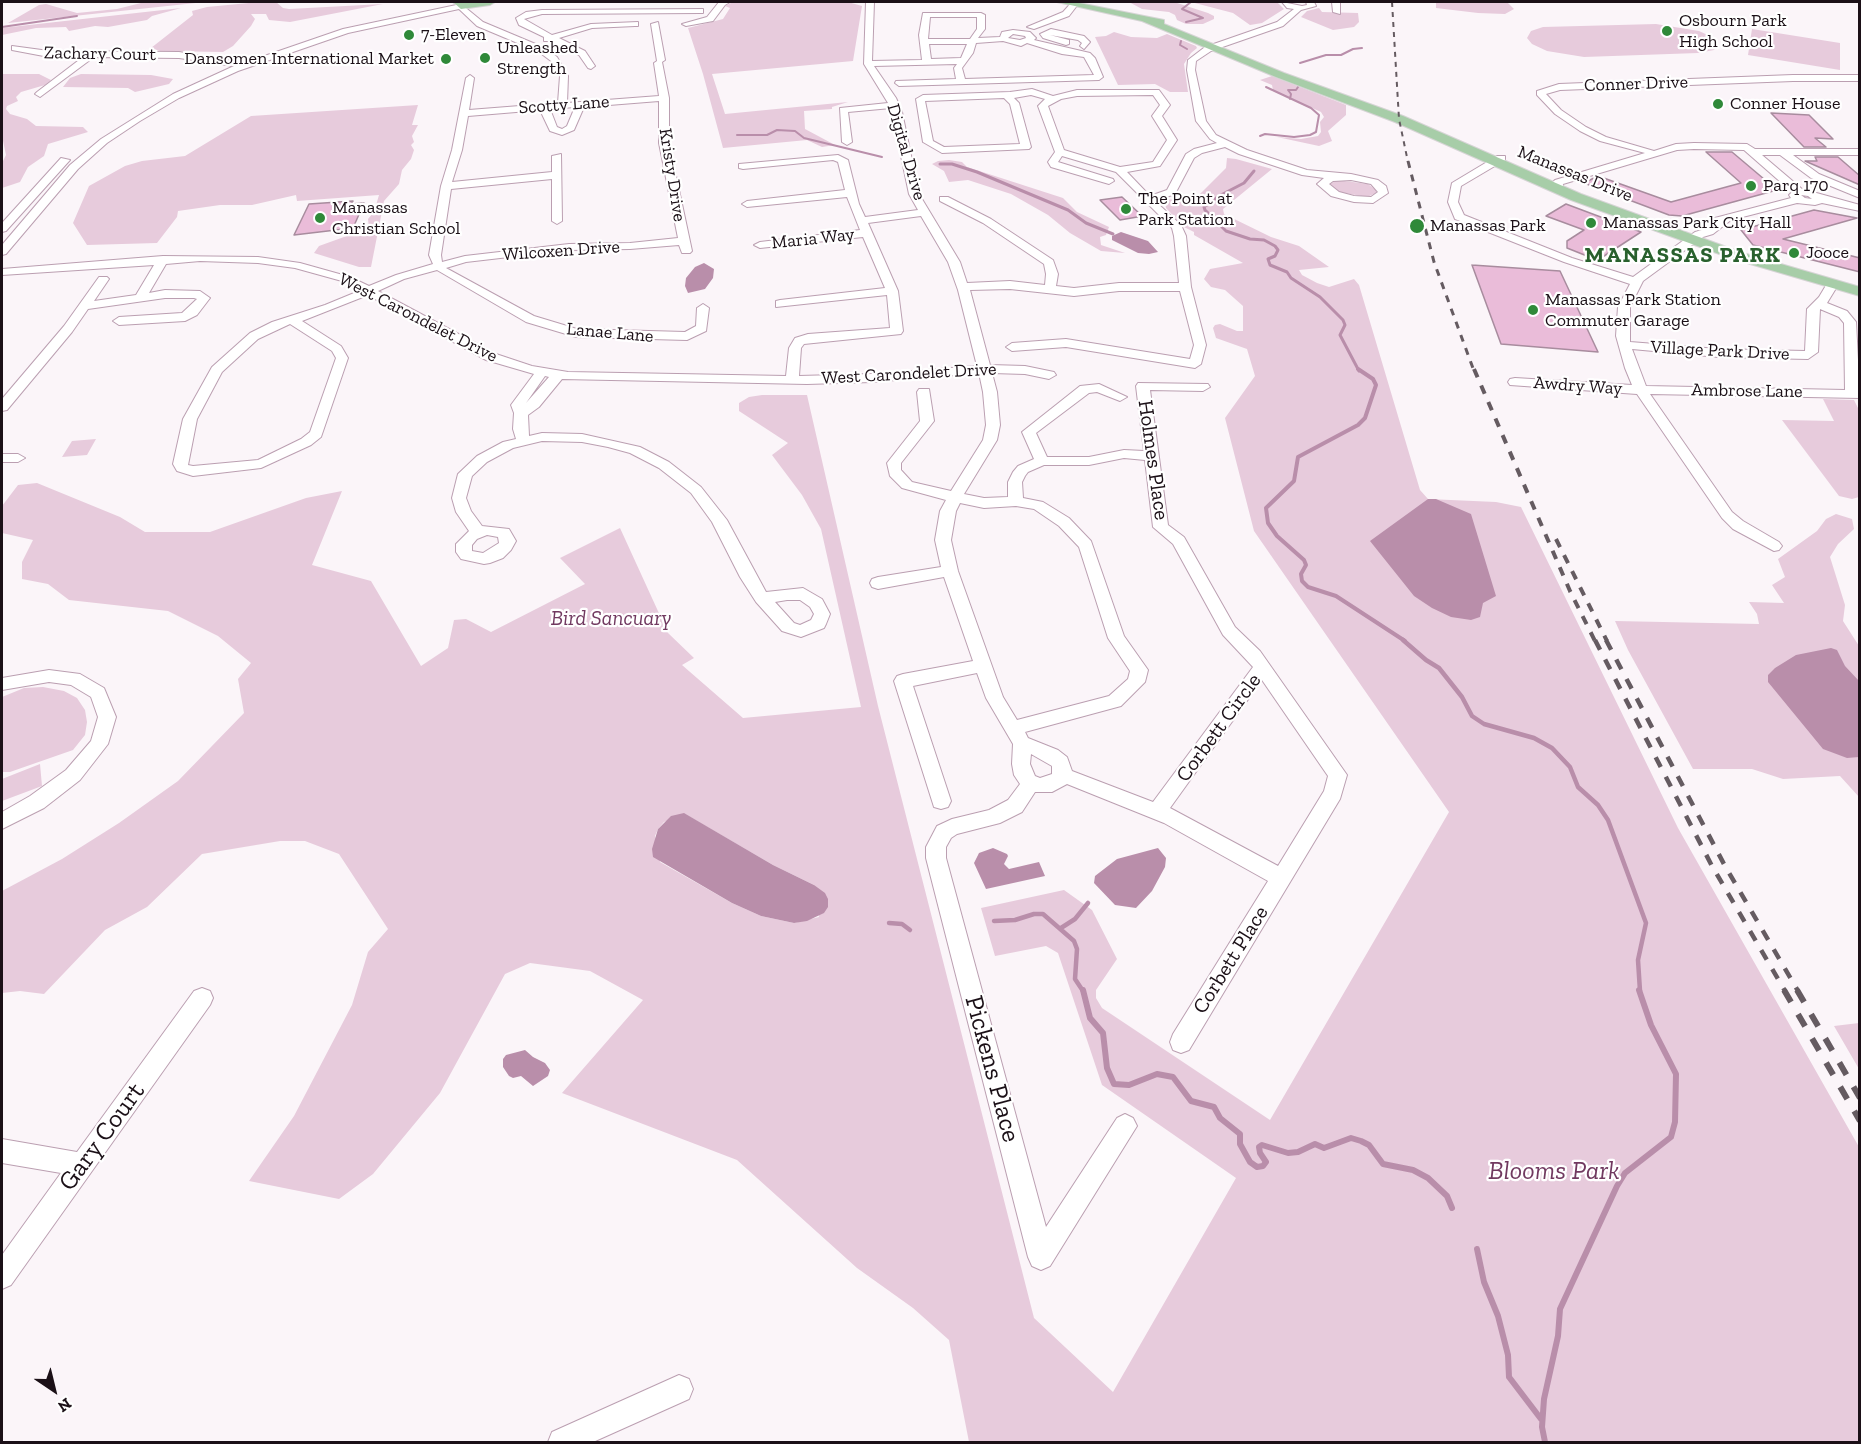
<!DOCTYPE html>
<html>
<head>
<meta charset="utf-8">
<style>
	body { margin:0 }
	#map { position:relative; width:1861px; height:1444px; overflow:hidden; background:#fbf5f9; font-family:"Zilla Slab",serif }
	canvas { display:block }
	.frame { position:absolute; inset:0; border:3px solid #1b1017; pointer-events:none }
	.north { position:absolute; left:24px; top:1360px; width:60px; height:60px; -webkit-text-stroke:4px #fff; paint-order:stroke; rotate:145deg; font-size:16px; font-weight:700; line-height:24px; text-align:center; color:#1b1017 }
	.north::after { content:''; display:block; margin:auto; width:21px; height:27px; background:#1b1017; clip-path:polygon(50% 0,100% 100%,50% 72%,0 100%) }
</style>
</head>
<body>
<div id="map">
<canvas width="1861" height="1444"></canvas>
<div class="frame"></div>
<div class="north">N</div>
</div>
<script>
const ctx = document.querySelector('canvas').getContext('2d');
ctx.lineJoin = 'round';
function paint(path, color) { ctx.fillStyle = color; ctx.fill(path, 'evenodd'); }
const poly = rows => new Path2D(rows.map(r => 'M' + r).join(''));
function trace(path, color, width, dash) { ctx.strokeStyle = color; ctx.lineWidth = width; ctx.lineCap = dash ? 'butt' : 'round'; ctx.setLineDash(dash || []); ctx.stroke(path); }
function drawText(font, color, halo, rows, align = 'center') {
  ctx.font = font + ' "Zilla Slab",serif'; ctx.lineWidth = 4.5; ctx.setLineDash([]); ctx.textBaseline = 'middle'; ctx.strokeStyle = halo; ctx.fillStyle = color; for (const [text, x, y, turn = 0] of rows) {
    ctx.save(); ctx.translate(x, y); ctx.rotate((+turn || 0) * Math.PI / 180); ctx.textAlign = isNaN(turn) ? turn : align; if (halo) ctx.strokeText(text, 0, 0); ctx.fillText(text, 0, 0); ctx.restore();
  }
}
paint(poly([
	[145,2,205,2,8,23,39,5,46,4,77,13,117,9],
	[259,2,276,2,283,8,289,9,383,4,290,22,269,20,266,14,251,14,255,19,251,26,233,46,223,52,160,51,151,48,193,15,192,11,207,7],
	[848,2,862,6,853,61,712,74,725,114,848,102,832,107,832,109,804,111,805,129,835,145,822,147,807,140,723,148,703,74,688,28,723,19,730,8,725,6,731,3],
	[1129,2,1174,2,1208,13,1214,16,1214,19,1203,24,1186,24,1177,20,1175,15,1169,12,1142,9],
	[1191,2,1277,2,1284,9,1262,23,1250,25,1233,13],
	[1436,2,1507,2,1514,9,1505,14,1478,13,1436,8],
	[181,8,152,16,147,20,108,27,95,26,69,31,66,27,36,28,2,35,2,28],
	[1319,8,1322,12,1358,13,1359,22,1354,27,1333,30,1301,17,1307,11],
	[1656,24,1699,31,1714,38,1719,45,1714,50,1698,53,1584,57,1547,51,1532,44,1527,38,1531,31,1543,27],
	[1752,29,1840,43,1840,70,1748,55],
	[1114,32,1131,37,1157,38,1167,34,1196,46,1197,48,1191,53,1184,64,1188,92,1170,92,1155,84,1118,85,1095,37,1106,36],
	[2,74,39,74,51,80,45,85,21,92,16,97,18,101,7,106,6,109,10,114,27,119,36,126,83,127,88,132,48,144,44,156,28,167,20,182,2,188,2,163,6,155,2,136],
	[81,74,151,75,173,79,169,84,135,92,128,88,63,87,70,78],
	[1272,76,1346,105,1346,115,1328,131,1332,141,1319,146,1277,137,1301,139,1318,136,1321,132,1320,122,1324,117,1321,112,1273,90,1272,85,1260,80],
	[418,105,412,125,418,125,412,136,414,142,411,145,414,150,411,159,402,170,399,184,384,201,371,267,359,267,314,253,319,246,369,228,368,219,374,212,379,195,297,201,296,195,252,205,220,205,178,211,177,217,157,243,87,245,73,223,89,186,125,166,142,161,185,156,251,116],
	[1227,158,1236,159,1272,169,1223,209,1224,214,1271,237,1299,246,1329,267,1299,270,1302,275,1317,283,1329,287,1354,279,1359,285,1420,490,1428,499,1496,502,1521,507,1678,828,1859,1147,1859,1442,969,1442,949,1340,913,1308,857,1268,737,1160,562,1093,643,1000,590,971,530,963,505,974,440,1093,373,1174,339,1199,249,1181,294,1116,352,1005,368,952,388,929,339,854,305,841,280,841,202,854,147,907,105,930,44,994,20,991,2,993,2,891,62,859,119,823,178,781,244,713,238,679,251,663,218,636,168,611,69,600,48,584,22,579,22,562,33,540,2,533,2,506,18,485,37,483,120,517,145,532,210,532,306,498,342,491,312,565,371,581,421,666,448,648,454,620,466,619,491,632,585,584,560,558,620,528,668,633,694,658,682,665,743,718,861,707,821,529,802,495,772,455,788,443,739,411,739,403,749,397,762,395,807,395,878,706,1034,1318,1113,1392,1236,1178,1102,1085,1058,953,1046,946,995,956,981,908,1064,890,1092,910,1117,959,1096,990,1096,998,1102,1008,1270,1120,1449,812,1254,531,1225,418,1255,376,1247,349,1216,338,1213,328,1215,325,1220,324,1237,331,1243,331,1243,306,1225,290,1211,287,1204,279,1210,269,1243,263,1194,235,1194,232,1184,227,1166,208,1165,200,1197,197,1226,168],
	[685,814,773,865,814,885,819,917,794,923,761,916,732,903,660,862,655,836,658,829,664,822],
	[949,160,962,162,967,167,1063,198,1077,212,1109,227,1106,235,1100,237,1101,245,1125,253,1101,251,1070,233,1048,215,1011,194,968,180,949,182,944,171,932,164,938,161],
	[1337,180,1368,184,1376,190,1376,193,1367,197,1339,192,1328,185],
	[1823,399,1854,400,1859,410,1859,497,1852,499,1839,496,1782,420,1834,421],
	[96,439,87,455,62,457,72,441],
	[1836,514,1852,519,1854,529,1838,544,1830,557,1845,605,1843,621,1859,646,1859,797,1840,776,1783,779,1752,769,1693,769,1628,650,1615,621,1759,624,1757,614,1749,602,1784,603,1772,585,1785,577,1778,559,1817,531,1826,519],
	[43,687,64,691,77,698,85,710,87,722,85,735,73,750,10,772,2,772,2,697,24,688],
	[40,764,42,786,2,801,2,779],
	[1859,1023,1860,1023,1859,1069,1834,1026]
]), '#e7cbdc');
paint(poly([
	[1121,232,1148,241,1158,252,1149,254,1138,253,1112,240,1112,236],
	[704,263,714,269,713,278,705,289,688,293,685,286,686,278,695,267],
	[1428,499,1436,499,1471,514,1496,596,1483,603,1480,617,1471,620,1451,617,1432,608,1414,596,1370,541],
	[1831,648,1837,650,1845,666,1859,681,1859,757,1847,758,1823,749,1768,682,1768,675,1775,668,1796,655],
	[684,813,773,865,814,885,825,893,828,899,828,907,824,913,807,921,794,923,761,916,732,903,653,857,652,849,658,829,671,816],
	[993,848,1007,854,1008,856,1004,864,1009,869,1039,862,1045,876,986,889,974,863,979,853],
	[1158,848,1166,858,1165,867,1152,891,1136,908,1115,905,1094,883,1095,876,1117,859],
	[525,1050,533,1057,545,1063,550,1070,548,1076,533,1086,521,1076,513,1078,509,1076,503,1067,503,1059,506,1055]
]), '#b98eaa');
trace(poly([
	[1186,22,1203,18,1182,9,1191,2],
	[2,27,77,16],
	[1181,41,1180,45,1187,49],
	[1300,63,1326,55,1341,55,1353,49,1362,48],
	[1290,99,1291,94,1288,90,1296,90,1298,87],
	[737,135,767,135,777,130,795,131,804,138,882,157],
	[1260,136,1265,134,1294,137,1310,135,1316,132,1319,115,1311,108,1266,87]
]), '#b98eaa', 2);
trace(poly([
	[940,164,952,164,977,172,1068,210,1086,223,1113,234],
	[1254,171,1244,183,1219,196,1204,207,1205,210,1226,231,1250,239,1264,240,1275,246,1278,250,1275,256,1268,259,1270,265,1287,272,1291,278,1320,297,1343,320,1345,325,1340,335,1359,371]
]), '#b98eaa', 3);
trace(poly([
	[1358,369,1373,379,1376,385,1365,418,1358,425,1298,457,1294,481,1266,508,1268,523,1277,536,1304,560,1306,565,1301,574,1302,581,1308,587,1336,596,1405,641]
]), '#b98eaa', 4);
trace(poly([
	[1403,640,1426,660,1439,668,1462,697,1472,716,1484,724,1534,738,1552,748,1570,767,1578,787,1598,805,1608,820,1646,923,1638,960,1640,991],
	[994,921,1015,920,1034,914,1043,914,1074,941,1077,949,1075,979,1083,991],
	[889,923,902,924,910,930],
	[1061,928,1075,919,1088,903]
]), '#b98eaa', 4.5);
trace(poly([
	[1083,990,1090,1018,1103,1033,1107,1068,1114,1084,1129,1085,1157,1074,1173,1077,1191,1101,1214,1107,1220,1118,1240,1134,1240,1144,1250,1162,1257,1167,1263,1166,1266,1162,1260,1153,1259,1147,1262,1145,1288,1153,1298,1152,1315,1144,1324,1148,1351,1138,1361,1141,1369,1145,1383,1164,1413,1170,1428,1178,1447,1196,1452,1208],
	[1477,1249,1484,1282,1498,1316,1508,1355,1509,1377,1541,1419],
	[1545,1442,1542,1427,1544,1399,1558,1336,1560,1309,1617,1186,1625,1173,1671,1137,1675,1122,1676,1074,1651,1025,1639,990]
]), '#b98eaa', 6);
const building = poly([
	[1771,113,1809,115,1833,139,1815,138,1826,147,1804,147,1771,113],
	[1706,152,1732,152,1777,190,1682,216,1669,215,1584,183,1598,176,1671,202,1741,183,1706,152],
	[1815,157,1838,157,1860,176,1860,185,1805,161,1817,161,1815,157],
	[1122,197,1140,214,1143,216,1120,220,1100,200,1122,197],
	[353,201,351,204,364,203,353,228,294,235,309,204,353,201],
	[1566,204,1598,216,1641,232,1601,258,1592,258,1567,248,1567,241,1584,230,1546,216,1566,204],
	[1814,210,1857,218,1783,239,1860,258,1860,272,1753,245,1741,230,1814,210],
	[1472,265,1560,271,1598,352,1501,344,1472,265]
]);
paint(building, '#eabcd9');
trace(building, '#a88c9e', 1.5);
const minor = poly([
	[719,2,730,2,725,5,713,21,686,26,682,24,707,17,719,2],
	[866,2,874,2,872,61,922,60,919,35,923,13,981,13,985,15,985,29,978,38,1000,37,1002,32,1013,30,1030,32,1036,38,1034,40,1090,53,1095,58,1103,77,1099,80,899,86,895,83,896,81,956,79,954,68,957,64,874,66,896,98,902,112,919,194,960,262,967,283,1010,281,1045,285,1046,274,1044,264,983,223,940,201,940,197,948,197,991,219,1053,260,1058,274,1056,286,1074,288,1119,283,1179,283,1174,236,1172,228,1116,172,1062,156,1058,162,1113,179,1114,181,1109,184,1051,167,1048,162,1055,152,1038,106,1045,99,1031,95,1014,98,1019,103,1031,147,1029,149,942,153,923,142,916,99,923,95,1010,92,1032,89,1053,96,1077,90,1159,90,1170,105,1162,116,1177,140,1160,166,1127,172,1150,196,1167,190,1186,154,1194,149,1217,143,1210,139,1196,121,1187,70,1188,60,1205,47,1277,22,1294,9,1287,8,1282,2,1302,6,1307,5,1306,2,1314,2,1316,6,1301,10,1283,26,1211,51,1196,61,1195,70,1206,121,1216,135,1247,150,1307,170,1351,174,1378,180,1386,186,1388,193,1373,203,1354,202,1331,196,1317,184,1324,178,1302,175,1239,154,1225,147,1202,153,1194,158,1175,194,1155,201,1181,225,1186,236,1191,287,1206,345,1201,364,1195,368,1066,347,1012,351,1006,347,1012,343,1066,339,1190,359,1194,345,1180,291,1119,291,1074,296,1010,289,970,290,990,365,1025,366,1054,372,1056,375,1049,379,1025,374,992,373,997,392,1000,425,997,440,964,494,984,498,1008,497,1008,482,1013,472,1018,466,1034,459,1022,432,1080,386,1099,384,1127,397,1120,401,1097,392,1089,393,1036,433,1047,457,1089,457,1124,450,1144,451,1136,386,1138,383,1208,384,1210,387,1203,391,1150,390,1168,525,1184,537,1235,627,1260,651,1347,775,1340,799,1189,1050,1181,1053,1173,1050,1170,1042,1173,1034,1268,881,1164,823,1067,784,1052,792,1035,792,1022,812,1000,823,957,834,951,838,946,847,946,858,1046,1227,1117,1118,1125,1114,1133,1118,1137,1126,1050,1266,1041,1270,1032,1266,1028,1257,926,858,926,847,937,826,952,819,989,810,1008,800,1020,784,1014,775,1012,764,1013,744,986,698,977,673,913,686,951,801,948,807,941,809,934,807,894,681,897,676,903,674,973,661,944,577,878,589,872,587,870,583,872,579,878,577,941,567,935,540,940,511,946,500,902,488,890,476,887,463,920,421,917,392,919,389,929,389,934,421,901,463,901,470,912,482,951,491,983,440,986,425,983,392,979,373,872,382,807,384,562,379,539,407,528,415,529,436,542,433,582,434,640,447,669,462,701,487,727,520,766,592,803,588,822,599,830,614,826,624,824,628,801,637,782,631,756,602,740,577,712,522,691,493,659,468,630,453,608,447,582,442,542,441,513,448,487,462,472,476,466,498,471,511,482,526,509,529,516,541,511,550,503,558,490,563,484,564,461,559,456,552,456,544,469,531,456,512,452,498,458,474,477,456,503,442,516,439,513,429,514,413,511,405,534,374,486,360,368,295,302,321,341,346,348,358,321,437,311,445,261,468,193,476,177,471,173,464,183,419,212,367,250,333,272,322,325,305,359,291,342,281,295,268,258,263,200,261,166,264,149,293,165,290,200,291,210,298,197,315,185,321,119,325,113,321,119,317,182,313,197,299,194,298,165,298,88,309,72,332,7,410,2,411,2,399,64,326,99,277,107,277,109,279,94,301,136,295,154,265,2,275,2,269,163,256,258,257,300,263,350,277,369,286,396,275,433,264,429,255,441,186,452,150,466,78,470,75,474,78,469,110,558,103,560,76,551,61,539,52,477,26,459,9,348,33,238,71,179,98,140,121,107,143,78,169,6,254,2,255,2,245,70,165,101,139,173,94,234,66,179,58,94,57,40,97,35,94,37,92,83,57,49,57,12,50,12,46,49,51,179,52,244,63,343,29,461,4,483,22,545,48,557,57,568,76,567,103,659,96,654,63,657,61,651,24,658,22,665,60,662,62,669,98,669,143,692,251,690,253,682,253,679,245,630,249,569,250,466,262,446,268,534,316,577,329,685,332,696,326,697,308,703,304,709,308,706,331,687,340,576,337,526,322,437,270,404,279,378,291,496,354,532,366,568,372,786,376,789,348,795,338,808,334,890,328,887,295,776,307,776,301,780,300,885,288,863,237,760,248,754,245,760,242,860,230,847,197,747,207,742,204,747,201,845,190,838,162,833,160,743,169,739,168,739,164,838,155,848,160,859,204,865,217,918,210,909,194,891,108,848,112,852,142,847,145,842,142,840,108,888,103,864,64,866,2],
	[930,17,977,17,977,29,970,39,928,39,930,17],
	[1013,34,1025,36,1026,38,1020,40,1008,38,1013,34],
	[1003,41,1021,46,1027,43,1062,54,1084,57,1094,75,965,79,962,68,973,53,976,43,1003,41],
	[929,44,967,44,961,58,931,59,929,44],
	[1153,95,1160,105,1152,116,1167,140,1153,162,1120,167,1064,150,1048,106,1061,99,1077,96,1153,95],
	[1004,98,1010,104,1020,144,944,147,933,141,925,101,1004,98],
	[659,101,659,143,678,238,630,243,569,244,465,256,442,262,441,255,451,189,552,179,552,221,557,224,562,221,561,154,552,156,552,172,452,182,462,150,468,116,540,110,550,131,562,135,574,130,584,107,659,101],
	[575,107,567,126,562,129,557,127,550,109,575,107],
	[1351,180,1371,184,1378,192,1371,197,1354,196,1339,192,1329,184,1333,181,1351,180],
	[921,216,948,262,958,290,977,366,872,374,799,376,801,348,804,344,901,334,903,331,898,291,868,223,921,216],
	[290,324,332,351,336,358,310,432,301,439,258,460,193,466,188,465,197,419,222,372,258,339,290,324],
	[545,376,549,377,526,403,545,376],
	[1124,458,1145,460,1153,527,1173,544,1223,635,1253,667,1153,802,1072,771,1067,757,1058,750,1028,738,1025,732,1121,706,1145,682,1148,670,1124,636,1091,541,1069,518,1043,502,1023,498,1022,482,1025,476,1028,472,1044,465,1089,465,1124,458],
	[960,503,984,508,1016,506,1034,509,1059,526,1079,547,1108,638,1130,671,1128,679,1109,696,1017,720,1003,697,958,571,951,540,956,511,960,503],
	[487,535,498,537,499,543,483,553,472,551,472,545,477,539,487,535],
	[787,600,800,600,810,607,814,614,811,620,800,625,794,623,775,602,787,600],
	[1262,680,1328,776,1324,791,1278,866,1170,808,1262,680],
	[1031,754,1052,766,1052,774,1040,778,1035,776,1030,764,1031,754],
	[1072,2,1079,3,1069,16,1034,29,1027,27,1063,12,1072,2],
	[1332,2,1340,2,1340,14,1333,12,1332,2],
	[703,9,703,13,700,13,542,14,524,19,552,35,591,24,638,22,638,26,635,26,592,28,559,38,585,51,595,66,591,69,588,68,579,55,551,41,544,41,544,37,519,25,516,18,526,12,542,10,703,9],
	[1051,29,1084,36,1090,42,1084,49,1080,46,1082,43,1078,40,1050,35,1069,40,1069,44,1066,45,1043,38,1040,34,1051,29],
	[1793,75,1860,75,1860,81,1793,81,1560,90,1546,94,1561,110,1586,127,1606,137,1654,151,1676,144,1694,143,1747,144,1755,149,1860,149,1860,155,1793,155,1819,174,1860,191,1860,198,1811,178,1780,155,1762,155,1802,189,1860,205,1860,211,1822,203,1815,205,1797,203,1731,220,1713,234,1703,237,1643,281,1630,307,1630,342,1718,349,1805,351,1807,309,1819,297,1828,282,1832,281,1838,285,1827,303,1847,311,1856,322,1860,398,1650,394,1732,512,1743,521,1779,542,1782,546,1779,550,1774,551,1733,529,1722,518,1637,394,1510,385,1508,382,1510,379,1515,378,1632,385,1625,368,1616,336,1618,307,1630,284,1564,262,1455,219,1448,202,1452,183,1497,156,1505,156,1505,160,1461,186,1458,202,1464,215,1572,258,1633,277,1695,232,1705,229,1713,224,1710,221,1711,219,1791,198,1789,195,1792,192,1744,150,1694,149,1677,150,1563,184,1562,192,1554,192,1551,184,1555,180,1645,153,1600,141,1580,131,1555,114,1537,95,1537,91,1559,84,1793,75],
	[1801,195,1808,196,1812,199,1805,198,1801,195],
	[1820,309,1839,317,1844,323,1845,390,1646,386,1632,349,1718,357,1808,359,1818,352,1820,309],
	[61,158,70,160,6,231,2,232,2,223,61,158],
	[2,454,18,454,25,458,18,462,2,462,2,454],
	[49,670,80,674,104,688,116,717,108,744,80,780,44,808,2,829,2,812,30,796,66,770,91,741,98,717,91,697,71,685,49,682,2,690,2,678,49,670],
	[202,988,210,991,213,998,210,1005,11,1285,2,1289,2,1255,61,1173,2,1163,2,1139,77,1152,194,991,202,988],
	[679,1375,689,1379,693,1389,689,1399,593,1442,548,1442,552,1432,679,1375]
]);
const major = poly([
	[453,2,464,3,495,2,490,5,461,9,453,2],
	[1057,2,1074,2,1164,20,1164,24,1284,73,1403,116,1581,194,1743,253,1860,287,1860,296,1733,259,1571,200,1395,122,1276,77,1142,21,1057,2]
]);
trace(minor, '#bb9fb1', 2);
trace(major, '#d6d4d5', 2);
paint(minor, '#fff');
paint(major, '#a7cda8');
trace(poly([
	[1392,2,1399,119,1408,162]
]), '#655b61', 2, [5, 5]);
trace(poly([
	[1408,161,1434,262,1474,371]
]), '#655b61', 3, [7, 7]);
trace(poly([
	[1474,369,1570,591,1595,641],
	[1556,539,1607,641]
]), '#655b61', 4, [9, 9]);
trace(poly([
	[1595,640,1712,866,1785,991],
	[1606,640,1725,866,1798,991]
]), '#655b61', 4.5, [11, 11]);
trace(poly([
	[1784,990,1860,1121],
	[1797,990,1860,1098]
]), '#655b61', 6, [14, 14]);
for (const [x, y, r, color] of [
	[1667,31,6,"#2f8939"],
	[409,35,6,"#2f8939"],
	[485,58,6,"#2f8939"],
	[446,59,6,"#2f8939"],
	[1718,104,6,"#2f8939"],
	[1751,186,6,"#2f8939"],
	[1126,209,6,"#2f8939"],
	[320,218,6,"#2f8939"],
	[1591,223,6,"#2f8939"],
	[1417,226,8,"#2f8939"],
	[1794,253,6,"#2f8939"],
	[1533,310,6,"#2f8939"]
]) { const dot = new Path2D(); dot.arc(x, y, r, 0, 2 * Math.PI); ctx.fillStyle = color; ctx.fill(dot); trace(dot, '#fff', 2); }
drawText('18px', '#1b1017', '#fff', [
	["Osbourn Park",1679,21],
	["High School",1679,42],
	["7-Eleven",421,35],
	["Unleashed",497,48],
	["Strength",497,69],
	["Dansomen International Market",434,59,"right"],
	["Conner House",1730,104],
	["Parq 170",1763,186],
	["The Point at",1138,199],
	["Park Station",1138,220],
	["Manassas",332,208],
	["Christian School",332,229],
	["Manassas Park City Hall",1603,223],
	["Manassas Park",1430,226],
	["Jooce",1806,253],
	["Manassas Park Station",1545,300],
	["Commuter Garage",1545,321]
], 'left');
drawText('18px', '#1b1017', '#fff', [
	["Zachary Court",100,54,1],
	["Conner Drive",1636,84,-2],
	["Scotty Lane",564,105,-4],
	["Digital Drive",906,152,74],
	["Manassas Drive",1575,174,22],
	["Kristy Drive",672,175,81],
	["Maria Way",813,239,-6],
	["Wilcoxen Drive",561,251,-4],
	["West Carondelet Drive",418,318,27],
	["Lanae Lane",610,333,5],
	["Village Park Drive",1720,351,3],
	["West Carondelet Drive",909,374,-3],
	["Awdry Way",1578,386,4],
	["Ambrose Lane",1747,391,1]
]);
drawText('21px', '#1b1017', '#fff', [
	["Holmes Place",1153,460,82],
	["Corbett Circle",1219,728,-54],
	["Corbett Place",1231,960,-58]
]);
drawText('italic 21px', '#713960', '#fff', [
	["Bird Sancuary",611,619]
]);
ctx.letterSpacing = '1.5px';
drawText('bold 22px', '#29602d', '#fff', [
	["MANASSAS PARK",1683,256]
]);
ctx.letterSpacing = '0px';
drawText('26px', '#1b1017', '#fff', [
	["Pickens Place",992,1069,75],
	["Gary Court",102,1137,-54]
]);
drawText('italic 26px', '#713960', '#fff', [
	["Blooms Park",1554,1172]
]);
</script>
</body>
</html>
